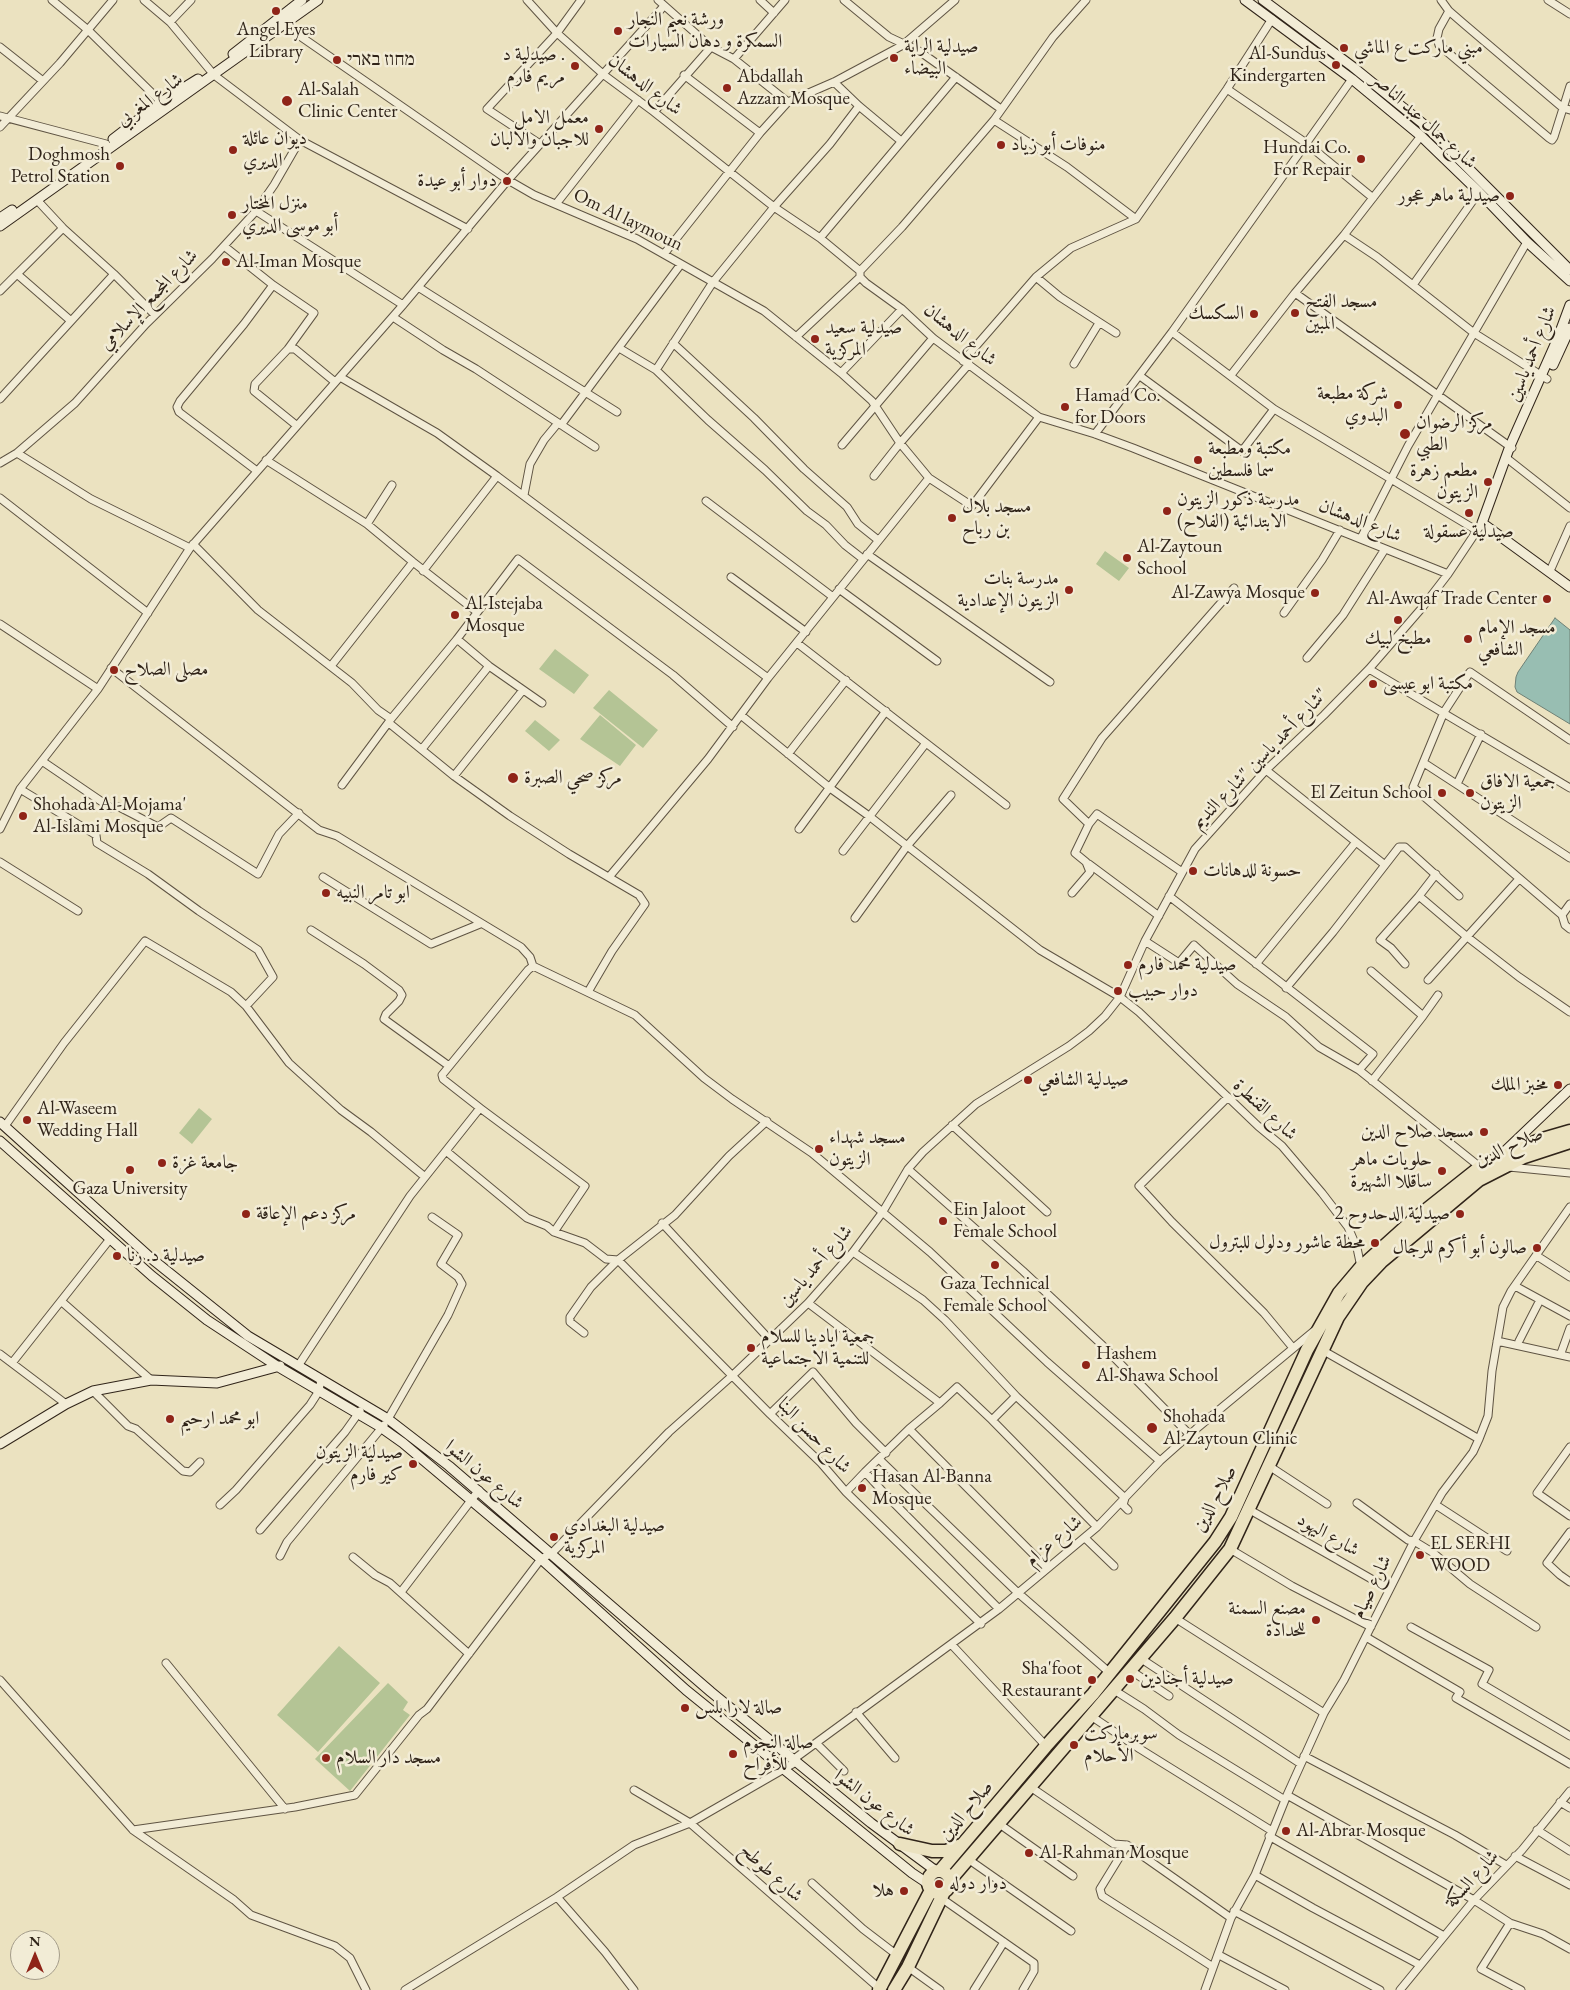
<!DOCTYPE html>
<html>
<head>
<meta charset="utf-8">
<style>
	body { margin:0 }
	#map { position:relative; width:1570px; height:1990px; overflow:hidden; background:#ebe2c0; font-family:"EB Garamond",serif }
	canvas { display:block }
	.north { position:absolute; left:10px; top:1930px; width:50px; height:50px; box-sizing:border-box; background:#f2ecd6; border:1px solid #a49c8a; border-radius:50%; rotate:0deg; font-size:14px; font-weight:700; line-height:20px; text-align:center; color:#302419 }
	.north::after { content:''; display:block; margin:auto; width:18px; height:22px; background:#8f2418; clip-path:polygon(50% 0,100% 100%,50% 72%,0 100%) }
</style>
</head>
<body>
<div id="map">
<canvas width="1570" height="1990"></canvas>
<div class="north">N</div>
</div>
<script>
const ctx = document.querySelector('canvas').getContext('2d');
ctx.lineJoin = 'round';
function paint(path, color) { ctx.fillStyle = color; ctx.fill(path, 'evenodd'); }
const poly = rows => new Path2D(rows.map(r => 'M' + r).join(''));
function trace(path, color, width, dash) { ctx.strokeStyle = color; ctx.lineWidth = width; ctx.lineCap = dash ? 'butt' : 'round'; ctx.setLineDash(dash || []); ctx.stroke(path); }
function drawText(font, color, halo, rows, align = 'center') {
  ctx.font = font + ' "EB Garamond",Amiri,"Frank Ruhl Libre",serif'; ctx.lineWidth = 5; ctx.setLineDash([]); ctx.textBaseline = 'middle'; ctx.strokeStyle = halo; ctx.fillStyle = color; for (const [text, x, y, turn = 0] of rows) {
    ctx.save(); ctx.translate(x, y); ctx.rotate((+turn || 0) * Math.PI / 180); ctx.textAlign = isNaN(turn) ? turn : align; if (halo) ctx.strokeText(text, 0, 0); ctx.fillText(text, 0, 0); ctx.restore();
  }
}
paint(poly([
	[1105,551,1129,568,1119,581,1096,564],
	[555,649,589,675,574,694,539,669],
	[609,690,658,730,643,748,593,708],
	[600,715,636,745,620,766,580,739],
	[535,720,560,740,549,751,525,731],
	[199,1108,212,1119,192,1144,179,1133],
	[339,1646,380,1683,318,1752,277,1715],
	[388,1683,408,1702,403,1710,410,1715,350,1791,315,1759]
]), '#b4c495');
const water = poly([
	[1555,618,1570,630,1570,724,1517,692,1515,687,1516,677,1518,672,1555,618]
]);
paint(water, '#98beb2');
trace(water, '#6e8075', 1);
const street = poly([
	[52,0,88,30,161,102],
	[144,0,170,22,214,75,300,140,468,229],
	[527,0,557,33,604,75,654,112,774,207,820,238,860,271,860,277,866,283,902,309,933,338,1039,417,1095,434,1133,448,1448,574],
	[658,0,711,47,734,59,788,102],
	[760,0,774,13],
	[844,0,889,37,919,51,1001,109],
	[1441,0,1449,11,1464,24,1563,108,1570,110],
	[1548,0,1570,14],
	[1449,11,1439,29,1437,38,1439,45,1549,138,1552,140,1554,137,1570,86],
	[170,22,191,0],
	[284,25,508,180,534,195,637,239,764,311,841,373,872,401,900,443,929,478,972,506,1039,417],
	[0,47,43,81],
	[734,59,785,0],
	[684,75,760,133],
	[834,82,859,106,901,141],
	[1227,89,1306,143,1373,198],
	[654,112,711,47],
	[0,116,106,144],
	[994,120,1067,167,1136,219],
	[0,127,60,63,113,0],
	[540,144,487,109,557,33,581,0],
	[37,200,63,228,114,274,155,315],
	[556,204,638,100],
	[256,211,403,305],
	[1344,235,1377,257,1474,333,1547,379],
	[820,238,956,77],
	[224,246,273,285,244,324,180,401,177,407,179,412,257,471],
	[664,254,760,133,788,102,834,82,903,45,955,0],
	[860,271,902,227,994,120,1053,37,1086,0],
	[17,274,71,321],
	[1036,277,1060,297,1116,333],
	[273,285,314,313,288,349],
	[1413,285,1479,192],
	[418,287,617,412],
	[0,291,63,228],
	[1295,293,1512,448],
	[393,317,443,350,476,369,595,447],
	[1172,332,1274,409,1476,530],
	[796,337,860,277],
	[673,343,754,418,804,469,847,507,858,524,878,540],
	[619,348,656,370,708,420,765,470,807,511,826,525,845,545,863,559],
	[963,361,1036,277,1071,248,1136,219,1227,89,1272,19],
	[1074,364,1099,323],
	[656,370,713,282,774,207,830,144,859,106],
	[841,373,902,309],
	[1231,375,1295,293,1344,235,1421,136],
	[1140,376,1242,451,1274,409],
	[340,377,437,433,497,476,423,571],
	[0,399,114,274],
	[296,425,254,391,255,384,288,349,295,349,335,382],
	[561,425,681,264],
	[1095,434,1172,332,1352,79],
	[842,445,933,338],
	[17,453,91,499,190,548],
	[266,460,367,524,413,562,477,612],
	[1509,460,1570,508],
	[0,463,17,453,75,403,146,324,212,259,256,211,274,185,300,140],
	[497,476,768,678],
	[874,476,900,443,969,364],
	[524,495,530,464,544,440,558,423],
	[0,498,148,613],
	[706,501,833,597],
	[367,524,392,485],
	[1361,538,1408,446,1527,242],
	[193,544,258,610,352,683,378,710,391,719,342,785],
	[867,554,1050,682],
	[1550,571,1570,526],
	[731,577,806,632],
	[839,589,937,661],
	[1284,613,1322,560,1340,530],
	[0,624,98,689],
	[457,639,489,666,542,703],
	[797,643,1006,805],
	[1307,658,1343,615,1385,549],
	[331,666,413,562],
	[111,668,319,830,337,836,521,947,530,957,533,966],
	[1369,669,1570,788],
	[742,716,830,788,869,816,1040,950,1120,997,1139,1012,1258,1126,1282,1146,1322,1193,1348,1227,1357,1248,1361,1267],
	[391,719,457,639,518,559,673,675,733,727],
	[389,723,454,776,510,816,569,854,639,895,645,904,612,951,588,992],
	[1570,740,1470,672,1444,712,1413,787,1562,915,1565,925,1570,929],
	[422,749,489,666],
	[788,754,846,680],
	[42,761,111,808,119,807,158,827,171,818,258,874,279,834,299,813],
	[1424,763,1570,858],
	[1266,770,1356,842],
	[454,776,523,690],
	[1457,784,1481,734],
	[20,789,96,835,97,843,148,874,199,911,258,950,273,977,246,1006],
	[1089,824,1097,814,1182,872],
	[0,829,20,789,98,689,190,548,403,305,508,180,664,6],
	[799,829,886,711],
	[843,851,926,743],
	[0,862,78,911],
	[1089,864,1159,916],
	[323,877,431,944,480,924],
	[609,877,708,759,768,678,929,478],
	[1072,893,1090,872,1086,862,1075,853,1089,824,1063,799,1102,738,1234,588],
	[1169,896,1373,1054,1359,1070],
	[1419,896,1436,874],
	[1562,915,1570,904],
	[855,918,907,846,951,795],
	[311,930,364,964,399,990,402,995,399,1001,386,1014,384,1019,449,1066],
	[1145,941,1179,963,1194,945,1237,984,1286,1017,1319,1047,1359,1070,1480,1167],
	[1256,964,1356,842,1385,865],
	[1405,964,1391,948,1380,940,1419,896,1466,936,1519,977,1570,1012],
	[1371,971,1423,1016],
	[1428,980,1519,879],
	[1286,988,1333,932,1399,847,1405,847,1459,896],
	[1372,1081,1423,1016,1438,995],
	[1228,1097,1139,1186,1172,1222,1264,1313,1293,1348],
	[480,1108,585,1186,554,1232],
	[952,1125,1047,1212],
	[5,1126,64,1043,145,941,231,992,246,1006,289,1063,341,1110,371,1132,425,1177],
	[446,1151,527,1218,547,1226,554,1232,585,1243,606,1259,618,1260,770,1414,821,1463,846,1492,981,1624],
	[1509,1167,1570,1173],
	[908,1169,1023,1271,1101,1344,1190,1435],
	[662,1223,770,1340],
	[853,1252,923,1300,945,1320,1016,1396,992,1420,1097,1527],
	[1537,1256,1570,1277],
	[1515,1286,1570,1316],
	[61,1301,151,1380],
	[808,1303,940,1403,909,1429,1047,1568],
	[584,1333,570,1322,570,1317,591,1287,618,1260,675,1215,729,1156,767,1121],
	[1497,1341,1570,1357],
	[1519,1341,1540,1300],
	[1322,1350,1479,1439],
	[1561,1353,1570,1328],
	[0,1354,66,1404],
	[12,1363,110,1239],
	[298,1366,410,1196,480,1108,443,1079,442,1075,528,970,533,966,635,1015,704,1078,732,1099,812,1153,930,1252,1047,1362,1160,1461],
	[93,1391,128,1426,136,1429,183,1471,190,1472,200,1462],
	[1016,1396,1125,1498,1123,1505,1128,1510],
	[940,1403,957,1387,992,1420],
	[770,1414,813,1372,856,1423,886,1453],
	[388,1419,448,1315,462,1284,458,1277,441,1264,458,1235,432,1217],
	[909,1429,865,1472,885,1494,999,1609],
	[1570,1447,1537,1493,1570,1516],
	[880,1460,1017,1592,1110,1673],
	[1269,1466,1327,1504],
	[846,1492,865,1472],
	[1357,1503,1408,1540,1414,1541,1432,1552,1470,1584,1536,1627],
	[220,1505,236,1490,310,1405,319,1391,321,1379],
	[1436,1505,1507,1551],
	[1250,1510,1389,1589],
	[260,1530,345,1432,360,1411],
	[1570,1532,1547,1563,1560,1575,1570,1582],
	[1085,1538,1114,1566],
	[1230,1549,1292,1586,1371,1627],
	[280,1556,287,1542,384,1425],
	[353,1557,375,1575,390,1583,469,1654],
	[401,1592,479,1490],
	[1175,1618,1324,1713],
	[1411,1627,1489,1670,1482,1684,1570,1736],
	[1366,1637,1460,1692,1456,1698,1570,1764],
	[952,1645,1046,1746],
	[1140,1658,1301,1764],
	[166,1663,285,1809],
	[1130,1670,1169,1696],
	[0,1680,133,1830,234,1900,251,1915,335,1946,350,1958,366,1990],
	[1114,1690,1144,1709,1179,1735,1285,1800],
	[856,1712,895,1758],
	[1091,1716,1140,1749,1272,1831],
	[816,1743,844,1771],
	[1304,1756,1455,1835,1506,1865],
	[794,1759,999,1609,1097,1527,1160,1461,1196,1429,1314,1331],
	[1029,1786,1114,1844,1127,1845,1231,1918],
	[634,1790,690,1823,880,1989],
	[1287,1795,1474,1900,1510,1923,1543,1934,1570,1949],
	[1560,1802,1570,1808],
	[998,1823,1073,1876],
	[133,1830,295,1807,355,1795,419,1715,427,1709,541,1559,552,1553,669,1432,733,1375,808,1303,853,1252,882,1213,908,1169,923,1152,976,1104,1069,1046,1089,1031,1105,1016,1120,997,1145,941,1195,849,1266,770,1324,715,1369,669,1421,609,1448,574,1482,523],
	[1537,1830,1570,1851],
	[1269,1836,1444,1936],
	[1127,1845,1100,1889,1102,1896,1213,1967],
	[1515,1856,1570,1885],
	[968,1859,1071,1931],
	[1255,1875,1313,1908,1420,1965],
	[812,1883,863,1929,897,1955],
	[557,1897,605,1952,634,1990],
	[941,1898,1034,1963,1034,1971,1023,1990],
	[1234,1911,1380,1990],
	[1510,1923,1481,1969,1521,1990],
	[1219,1955,1285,1990],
	[908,1967,940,1990],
	[405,1990,557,1897,634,1845,690,1823,796,1762],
	[974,1990,1004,1942],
	[1205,1990,1231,1918,1255,1875,1287,1795,1324,1713,1344,1680,1414,1541,1442,1493,1473,1452,1479,1439,1488,1416,1492,1371,1503,1307,1511,1291,1570,1207],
	[1400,1990,1474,1900,1522,1850,1570,1791]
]);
const secondary = poly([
	[1245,0,1352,79,1421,136,1479,192,1527,242,1570,281],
	[1263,0,1353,67,1427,127,1570,270],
	[233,54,302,0],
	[113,139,161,102,198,79],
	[0,218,12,210],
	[0,226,318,0],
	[1553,365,1570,328],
	[1482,523,1510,446,1557,340,1570,305],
	[1482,523,1570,587],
	[0,1122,152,1259,248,1336,388,1419,449,1466,711,1692,871,1823,936,1871],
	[0,1141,152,1276,207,1320,277,1366,379,1426,403,1443,541,1559,686,1690,912,1873,927,1883],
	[1503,1153,1570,1089],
	[0,1444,66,1404,93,1391,151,1380,217,1383,280,1366]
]);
const highway = poly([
	[900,1844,932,1851,946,1851,961,1845],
	'928 1882a11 11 0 1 1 22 0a11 11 0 1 1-22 0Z',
	[940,1871,1046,1746,1093,1694,1215,1542,1231,1517,1307,1350,1339,1293,1361,1267,1412,1221,1480,1167,1539,1140,1570,1131],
	[950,1880,1175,1618,1230,1549,1338,1317,1362,1282,1381,1262,1479,1180,1524,1157,1570,1142],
	[879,1990,931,1890],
	[894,1990,908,1967,944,1892]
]);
trace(street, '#5f5443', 9);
trace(secondary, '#302419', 11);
trace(highway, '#302419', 15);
trace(street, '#f2ecd6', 7);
trace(secondary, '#f2ecd6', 9);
trace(highway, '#ebe2c0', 12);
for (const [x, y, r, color] of [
	[276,11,5,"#8f2418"],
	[618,31,5,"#8f2418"],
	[1344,48,5,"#8f2418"],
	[894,58,5,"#8f2418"],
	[337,60,5,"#8f2418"],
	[1336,65,5,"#8f2418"],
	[575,66,5,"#8f2418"],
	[727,88,5,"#8f2418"],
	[287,101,6,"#8f2418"],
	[599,129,5,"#8f2418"],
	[1001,145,5,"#8f2418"],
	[233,150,5,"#8f2418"],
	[1361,159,5,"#8f2418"],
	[120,166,5,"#8f2418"],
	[507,181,5,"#8f2418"],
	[1510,196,5,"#8f2418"],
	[232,215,5,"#8f2418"],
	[226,262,5,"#8f2418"],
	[1295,313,5,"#8f2418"],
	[1254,314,5,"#8f2418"],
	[815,339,5,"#8f2418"],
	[1398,405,5,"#8f2418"],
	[1065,407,5,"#8f2418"],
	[1405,434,6,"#8f2418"],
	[1198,460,5,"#8f2418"],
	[1488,482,5,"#8f2418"],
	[1167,511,5,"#8f2418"],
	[1469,513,5,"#8f2418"],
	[952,518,5,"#8f2418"],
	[1127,558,5,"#8f2418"],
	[1069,590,5,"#8f2418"],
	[1315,593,5,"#8f2418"],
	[1547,599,5,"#8f2418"],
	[455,615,5,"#8f2418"],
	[1398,620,5,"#8f2418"],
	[1468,639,5,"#8f2418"],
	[114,670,5,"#8f2418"],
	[1373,684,5,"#8f2418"],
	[513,778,6,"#8f2418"],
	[1442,793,5,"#8f2418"],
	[1470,793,5,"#8f2418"],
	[23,816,5,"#8f2418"],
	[1193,871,5,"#8f2418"],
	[326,893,5,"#8f2418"],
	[1128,965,5,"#8f2418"],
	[1118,991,5,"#8f2418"],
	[1028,1080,5,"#8f2418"],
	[1558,1085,5,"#8f2418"],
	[27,1120,5,"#8f2418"],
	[1484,1132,5,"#8f2418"],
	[819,1149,5,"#8f2418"],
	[162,1163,5,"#8f2418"],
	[130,1170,5,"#8f2418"],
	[1442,1171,5,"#8f2418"],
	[246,1214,5,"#8f2418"],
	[1460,1214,5,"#8f2418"],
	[943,1221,5,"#8f2418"],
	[1375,1243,5,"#8f2418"],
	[1537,1248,5,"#8f2418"],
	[117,1256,5,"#8f2418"],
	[995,1265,5,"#8f2418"],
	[751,1348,5,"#8f2418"],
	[1086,1365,5,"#8f2418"],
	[170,1419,5,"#8f2418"],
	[1152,1428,6,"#8f2418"],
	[413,1464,5,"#8f2418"],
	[862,1488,5,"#8f2418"],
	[554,1537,5,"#8f2418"],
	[1420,1555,5,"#8f2418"],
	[1316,1620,5,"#8f2418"],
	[1130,1679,5,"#8f2418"],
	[1092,1680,5,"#8f2418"],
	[685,1708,5,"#8f2418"],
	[1074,1745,5,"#8f2418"],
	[733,1754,5,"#8f2418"],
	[326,1758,5,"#8f2418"],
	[1286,1831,5,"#8f2418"],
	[1029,1853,5,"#8f2418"],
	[939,1884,5,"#8f2418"],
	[904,1891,5,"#8f2418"]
]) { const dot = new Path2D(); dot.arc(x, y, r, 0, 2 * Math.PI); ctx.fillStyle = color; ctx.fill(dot); trace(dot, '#f2ecd6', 2); }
drawText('19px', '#302419', '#f2ecd6', [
	["ورشة نعيم النجار",628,20],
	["السمكرة و دهان السيارات",628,42],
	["Angel Eyes",276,30,"center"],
	["Library",276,52,"center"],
	["صيدلية الراية",904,47],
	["البيضاء",904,69],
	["مبني ماركت ع الماشي",1354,48],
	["Al-Sundus",1326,54,"right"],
	["Kindergarten",1326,76,"right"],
	["صيدلية د .",565,55,"right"],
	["مريم فارم",565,77,"right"],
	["מחוז בארי",347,60],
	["Abdallah",737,77],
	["Azzam Mosque",737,99],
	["Al-Salah",298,90],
	["Clinic Center",298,112],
	["معمل الامل",589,118,"right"],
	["للاجبان والالبان",589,140,"right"],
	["ديوان عائلة",243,139],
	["الديري",243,161],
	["منوفات أبو زياد",1011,145],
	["Hundai Co.",1351,148,"right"],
	["For Repair",1351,170,"right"],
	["Doghmosh",110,155,"right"],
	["Petrol Station",110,177,"right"],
	["دوار أبو عيدة",497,181,"right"],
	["صيدلية ماهر عجور",1500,196,"right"],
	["منزل المختار",242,204],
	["أبو موسى الديري",242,226],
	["Al-Iman Mosque",236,262],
	["مسجد الفتح",1305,302],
	["المبين",1305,324],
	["السكسك",1244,314,"right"],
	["صيدلية سعيد",825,328],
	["المركزية",825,350],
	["شركة مطبعة",1388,394,"right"],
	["البدوي",1388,416,"right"],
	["Hamad Co.",1075,396],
	["for Doors",1075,418],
	["مركز الرضوان",1416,423],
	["الطبي",1416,445],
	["مكتبة ومطبعة",1208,449],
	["سما فلسطين",1208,471],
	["مطعم زهرة",1478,471,"right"],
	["الزيتون",1478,493,"right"],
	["مدرسة ذكور الزيتون",1177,500],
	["الابتدائية (الفلاح)",1177,522],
	["مسجد بلال",962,507],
	["بن رباح",962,529],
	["صيدلية عسقولة",1469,532,"center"],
	["Al-Zaytoun",1137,547],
	["School",1137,569],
	["مدرسة بنات",1059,579,"right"],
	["الزيتون الإعدادية",1059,601,"right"],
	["Al-Zawya Mosque",1305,593,"right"],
	["Al-Awqaf Trade Center",1537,599,"right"],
	["Al-Istejaba",465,604],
	["Mosque",465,626],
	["مسجد الإمام",1478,628],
	["الشافعي",1478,650],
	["مطبخ لبيك",1398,639,"center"],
	["مصلى الصلاح",124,670],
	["مكتبة ابو عيسى",1383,684],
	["مركز صحي الصبرة",524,778],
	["جمعية الافاق",1480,782],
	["الزيتون",1480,804],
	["El Zeitun School",1432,793,"right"],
	["Shohada Al-Mojama'",33,805],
	["Al-Islami Mosque",33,827],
	["حسونة للدهانات",1203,871],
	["ابو تامر النبيه",336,893],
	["صيدلية محمد فارم",1138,965],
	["دوار حبيب",1128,991],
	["صيدلية الشافعي",1038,1080],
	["مخبز الملك",1548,1085,"right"],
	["Al-Waseem",37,1109],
	["Wedding Hall",37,1131],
	["مسجد صلاح الدين",1474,1132,"right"],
	["مسجد شهداء",829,1138],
	["الزيتون",829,1160],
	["حلويات ماهر",1432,1160,"right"],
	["ساقللا الشهيرة",1432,1182,"right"],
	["جامعة غزة",172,1163],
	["Gaza University",130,1189,"center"],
	["Ein Jaloot",953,1210],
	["Female School",953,1232],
	["مركز دعم الإعاقة",256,1214],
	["صيدلية الدحدوح 2",1450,1214,"right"],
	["محطة عاشور ودلول للبترول",1365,1243,"right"],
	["صالون أبو أكرم للرجال",1527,1248,"right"],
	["صيدلية د. رنا",127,1256],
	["Gaza Technical",995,1284,"center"],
	["Female School",995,1306,"center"],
	["جمعية ايادينا للسلام",761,1337],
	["للتنمية الاجتماعية",761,1359],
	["Hashem",1096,1354],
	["Al-Shawa School",1096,1376],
	["Shohada",1163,1417],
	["Al-Zaytoun Clinic",1163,1439],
	["ابو محمد ارحيم",180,1419],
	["صيدلية الزيتون",403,1453,"right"],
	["كير فارم",403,1475,"right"],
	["Hasan Al-Banna",872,1477],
	["Mosque",872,1499],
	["صيدلية البغدادي",564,1526],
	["المركزية",564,1548],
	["EL SERHI",1430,1544],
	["WOOD",1430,1566],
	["مصنع السمنة",1306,1609,"right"],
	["للحدادة",1306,1631,"right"],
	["Sha'foot",1082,1669,"right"],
	["Restaurant",1082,1691,"right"],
	["صيدلية أجنادين",1140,1679],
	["صالة لارا بلس",695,1708],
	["سوبرماركت",1084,1734],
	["الأحلام",1084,1756],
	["صالة النجوم",743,1743],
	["للأفراح",743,1765],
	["مسجد دار السلام",336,1758],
	["Al-Abrar Mosque",1296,1831],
	["Al-Rahman Mosque",1039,1853],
	["دوار دوله",949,1884],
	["هلا",894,1891,"right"]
], 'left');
drawText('19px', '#302419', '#f2ecd6', [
	["شارع الدهشان",645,85,38],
	["شارع المغربي",150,100,-36],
	["شارع جمال عبد الناصر",1424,121,42],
	["Om Al laymoun",628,220,26],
	["شارع المجمع الإسلامي",149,300,-46],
	["شارع الدهشان",960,335,39],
	["شارع أحمد ياسين",1532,354,-68],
	["شارع الدهشان",1360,521,22],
	["شارع أحمد ياسين \"شارع النديم\"",1260,759,-46],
	["شارع القنطرة",1265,1110,43],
	["صلاح الدين",1509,1147,-24],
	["شارع أحمد ياسين",816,1266,-49],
	["شارع حسن البنا",814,1436,46],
	["شارع عون الشوا",484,1475,40],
	["صلاح الدين",1215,1499,-62],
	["شارع اليهود",1328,1535,30],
	["شارع عزام",1054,1541,-40],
	["شارع صيام",1372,1587,-64],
	["شارع عون الشوا",874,1803,38],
	["صلاح الدين",966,1811,-50],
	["شارع طوطح",771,1873,42],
	["شارع السكة",1472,1879,-48]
]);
</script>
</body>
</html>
